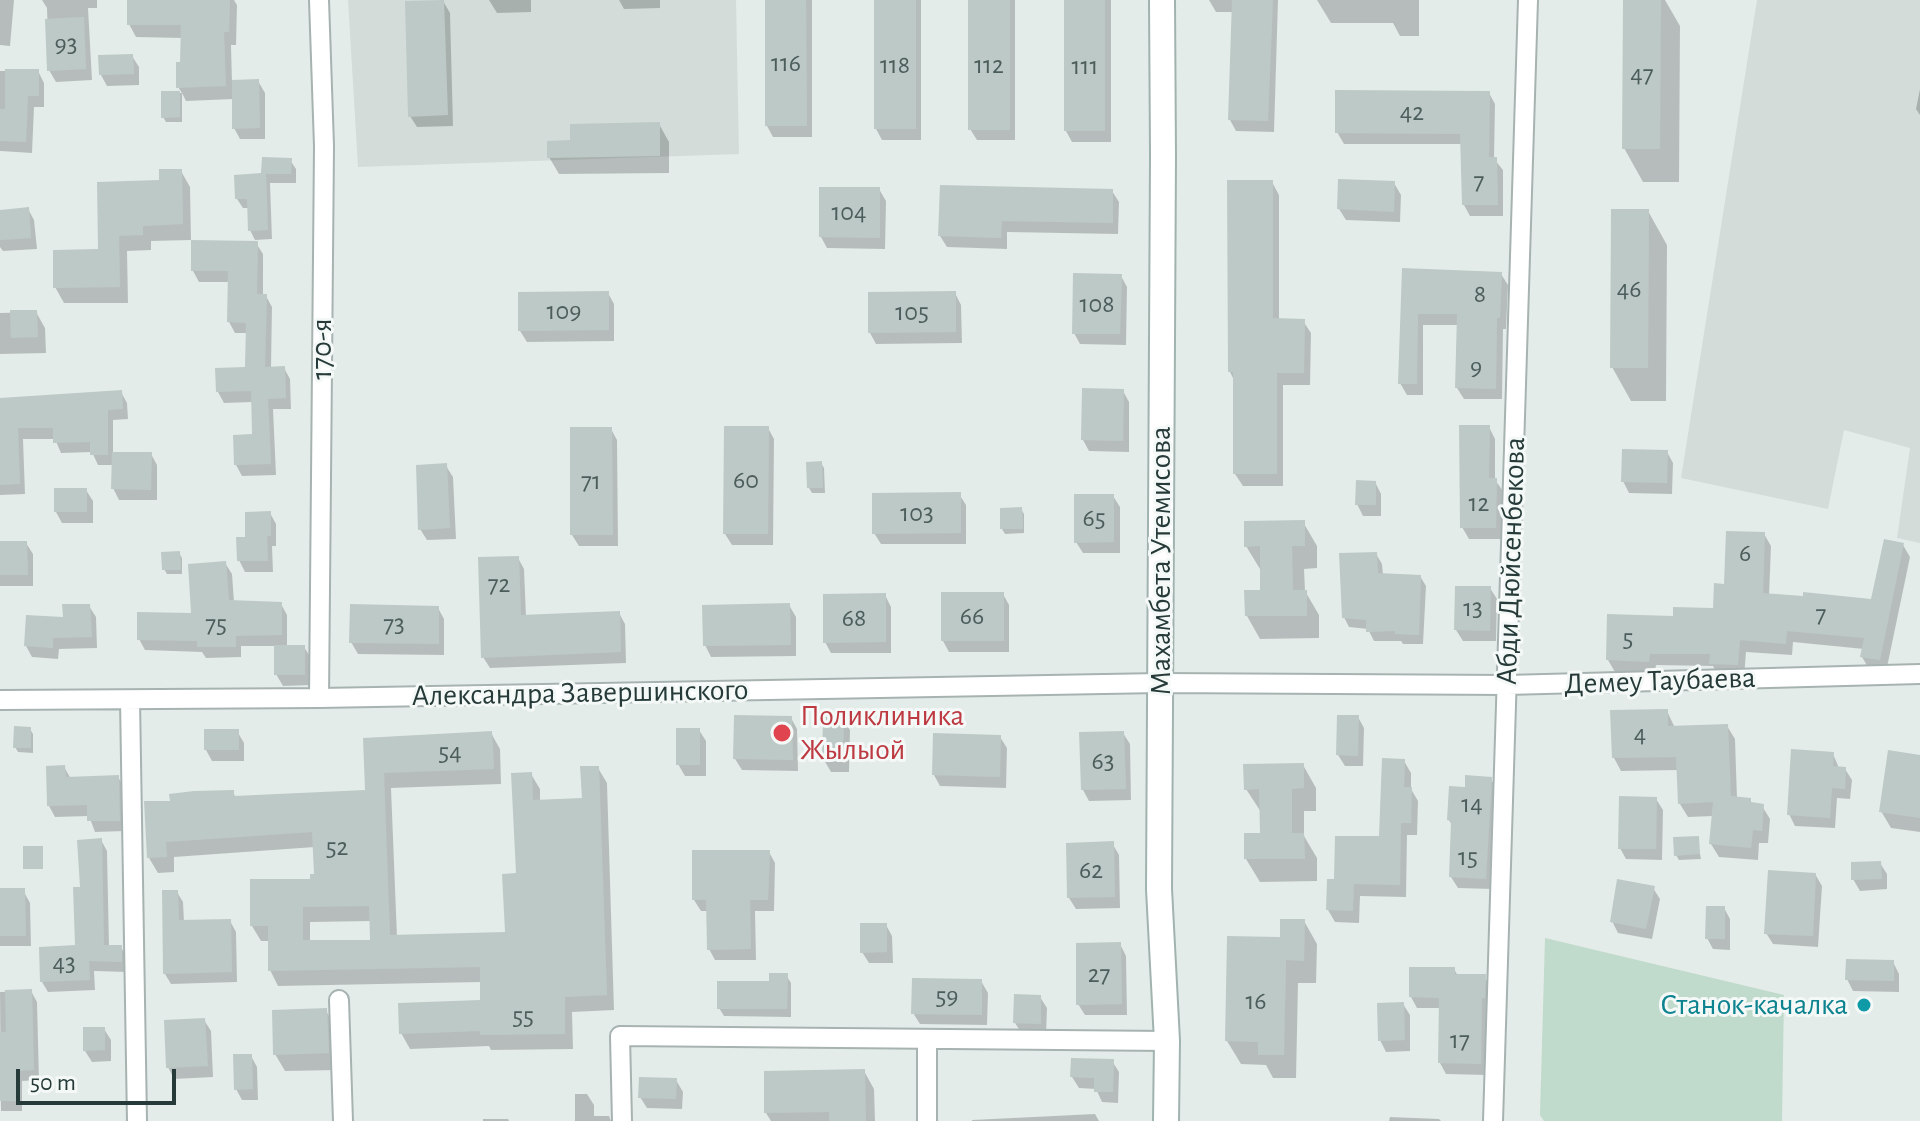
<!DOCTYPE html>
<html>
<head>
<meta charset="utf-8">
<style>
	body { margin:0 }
	#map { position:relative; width:1920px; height:1121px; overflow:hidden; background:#e4ecea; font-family:"Alegreya Sans",sans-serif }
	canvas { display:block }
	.scale { position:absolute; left:16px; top:1069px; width:160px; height:36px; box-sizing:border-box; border:4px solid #263b39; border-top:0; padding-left:10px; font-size:24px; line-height:28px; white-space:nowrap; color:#263b39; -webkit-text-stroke:6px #f4f9f7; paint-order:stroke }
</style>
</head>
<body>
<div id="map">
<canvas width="1920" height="1121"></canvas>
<div class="scale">50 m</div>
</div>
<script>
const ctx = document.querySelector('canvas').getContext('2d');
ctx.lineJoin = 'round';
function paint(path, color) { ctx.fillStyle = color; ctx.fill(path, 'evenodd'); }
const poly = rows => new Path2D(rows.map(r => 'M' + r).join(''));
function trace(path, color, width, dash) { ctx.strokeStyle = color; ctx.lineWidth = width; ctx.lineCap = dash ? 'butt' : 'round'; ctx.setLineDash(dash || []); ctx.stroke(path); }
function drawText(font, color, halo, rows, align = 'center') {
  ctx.font = font + ' "Alegreya Sans",sans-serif'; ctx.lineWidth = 6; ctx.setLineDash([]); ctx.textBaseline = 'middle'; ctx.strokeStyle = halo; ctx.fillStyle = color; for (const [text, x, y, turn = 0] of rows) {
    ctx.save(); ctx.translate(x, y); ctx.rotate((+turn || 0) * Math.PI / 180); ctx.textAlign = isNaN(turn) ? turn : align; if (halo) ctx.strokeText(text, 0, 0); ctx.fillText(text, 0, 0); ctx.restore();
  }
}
paint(poly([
	[348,0,736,0,739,154,358,167],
	[1757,0,1920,0,1920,543,1897,538,1910,448,1844,430,1828,509,1681,478]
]), '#d3dcd9');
paint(poly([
	[1545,938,1784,995,1782,1121,1544,1121,1540,1115]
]), '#c0dacb');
paint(poly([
	[0,0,14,0,10,46,0,45],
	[42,0,97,0,97,8,88,8,92,80,56,82,49,70,47,8],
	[129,0,234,0,237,5,236,45,231,45,232,82,258,81,265,93,265,139,240,139,234,128,234,99,186,101,182,93,182,122,166,122,163,117,163,93,182,93,178,87,183,38,136,37,129,24],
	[489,0,531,0,531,12,497,13],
	[619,0,660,0,660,8,624,9],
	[767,0,812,0,812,137,773,137,767,126],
	[876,0,921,0,921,140,882,140,876,129],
	[970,0,1015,0,1015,140,977,140,970,129],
	[1066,0,1111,0,1111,142,1072,142,1066,131],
	[1209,0,1278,0,1274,132,1236,131,1230,120,1233,12,1216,12],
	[1317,0,1419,0,1419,36,1400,36,1393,23,1331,23],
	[1625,0,1665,0,1680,26,1679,182,1643,182,1624,148],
	[443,1,450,13,453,126,417,127,410,116],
	[132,56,139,67,139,85,107,86,101,75],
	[0,71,38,71,44,83,44,107,34,107,32,153,0,151],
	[1920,89,1920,115,1916,109],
	[1489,93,1495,104,1494,159,1503,170,1503,216,1470,216,1464,205,1462,144,1344,144,1337,132],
	[659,124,669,142,669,173,559,174,549,157,572,142],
	[290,160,296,169,296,183,270,183,272,239,255,240,250,230,249,208,243,208,237,199,263,175],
	[181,171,190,187,191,240,151,241,151,250,127,251,128,303,64,303,55,287,100,251,161,182],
	[1272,182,1279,195,1279,320,1303,321,1311,333,1310,385,1283,385,1283,486,1243,486,1235,474,1235,382,1230,372],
	[1394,183,1401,195,1400,222,1346,220,1339,209],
	[879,189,886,201,885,249,827,248,821,237],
	[1112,191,1119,202,1118,234,1007,232,1007,249,947,247,940,236],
	[28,209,34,220,37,249,3,251,0,247,0,212],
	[1648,211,1667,245,1666,401,1631,401,1612,367],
	[256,243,263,254,263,296,266,296,272,307,271,368,284,368,290,379,291,409,273,409,276,475,242,476,236,465,254,436,253,402,224,403,218,392,247,369,248,333,235,333,229,322,230,282,199,282,193,271],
	[1404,270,1501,274,1508,285,1506,329,1503,329,1502,399,1464,399,1457,388,1459,325,1423,325,1423,395,1407,395,1400,383],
	[1121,276,1127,287,1126,345,1080,344,1074,333],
	[608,293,614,304,614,341,527,342,520,331],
	[955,293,961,305,962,343,876,344,870,333],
	[36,312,45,328,46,353,0,354,0,313],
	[1123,391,1129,402,1129,452,1089,451,1083,440],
	[121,392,127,403,128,419,113,420,113,454,151,454,157,465,157,500,119,500,113,488,113,465,98,465,92,452,61,453,55,439,23,439,25,494,0,495,0,400],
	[1489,427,1495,439,1495,480,1503,491,1501,539,1469,539,1462,527],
	[768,428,774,439,773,545,732,545,725,534],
	[611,429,617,440,618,546,579,546,572,535],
	[1667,452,1673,463,1672,494,1629,493,1623,481],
	[821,463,824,468,825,493,812,493,809,488],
	[446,466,453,477,456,539,427,540,420,529],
	[1375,482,1381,494,1381,516,1363,516,1357,504],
	[86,490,93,501,93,523,62,523,56,512],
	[959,494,966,505,966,544,881,544,874,533],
	[1113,496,1120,507,1120,553,1083,553,1076,542],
	[1021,509,1024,514,1024,533,1005,534,1002,529],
	[270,513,276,524,276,546,272,546,273,572,245,572,239,560,247,539],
	[1303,522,1317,546,1317,568,1304,569,1305,591,1319,615,1319,638,1260,639,1247,616,1262,592,1262,569,1260,569,1246,546],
	[1764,534,1771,546,1769,596,1872,601,1903,545,1910,557,1886,672,1869,669,1862,657,1864,649,1793,642,1792,655,1746,652,1744,677,1718,676,1713,666,1656,665,1655,673,1615,672,1608,660,1675,618,1715,610,1726,586],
	[0,543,26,543,33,554,33,586,0,586],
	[179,553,182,558,182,574,167,574,164,569],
	[1376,554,1382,564,1383,575,1420,576,1426,586,1423,644,1403,644,1401,641,1374,641,1368,629,1349,627,1344,617],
	[518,558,524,569,526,617,619,613,625,624,626,663,490,668,483,657],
	[225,563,232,574,234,602,281,604,287,615,287,647,304,647,311,658,311,685,283,686,276,674,276,646,241,646,241,657,206,658,202,652,145,650,139,639,194,616],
	[1490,588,1497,599,1496,641,1463,641,1456,630],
	[1003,594,1009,605,1009,652,949,652,943,641],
	[885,595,891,607,891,653,831,653,825,642],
	[789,605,796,617,796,656,711,657,705,645],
	[89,606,96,617,97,648,59,649,58,659,32,657,26,646],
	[438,608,444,619,444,655,358,654,351,642],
	[1667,711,1675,728,1727,726,1735,739,1737,799,1750,800,1753,805,1762,806,1770,819,1768,843,1759,843,1758,860,1719,857,1711,844,1714,816,1688,817,1680,804,1678,770,1621,771,1614,758],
	[1358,717,1364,728,1363,766,1345,766,1338,755],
	[791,718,797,729,798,771,742,770,735,759],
	[843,719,850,730,849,772,831,772,824,760],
	[30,729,33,734,33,753,18,752,15,747],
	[699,730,706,741,706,776,685,776,678,764],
	[237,731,244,743,244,761,212,761,206,750],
	[491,733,500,749,501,784,391,788,397,937,507,934,518,875,531,774,540,789,540,802,584,800,598,768,607,783,614,1010,572,1012,573,1049,491,1050,489,1046,410,1049,401,1033,482,1002,482,982,278,986,270,970,270,941,261,941,252,926,316,876,315,847,174,857,174,872,158,873,149,858,172,803,233,792,236,798,367,792,365,740],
	[372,921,372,942,310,942,310,922],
	[1123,733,1130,744,1131,800,1089,801,1083,790],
	[1000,737,1007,748,1006,788,940,786,934,775],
	[1833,754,1839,768,1845,769,1852,780,1850,799,1837,798,1835,828,1795,826,1789,814],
	[1920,757,1920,832,1891,828,1881,811],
	[1404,761,1411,773,1411,789,1418,801,1417,835,1407,835,1406,897,1360,896,1359,923,1335,922,1328,910,1336,881,1381,837],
	[1303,765,1316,788,1316,811,1304,811,1304,836,1317,858,1317,881,1260,882,1246,859,1262,835,1261,812,1246,789],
	[64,767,71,779,118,777,125,789,125,831,95,832,89,816,55,817,49,806],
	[1491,779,1497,790,1492,889,1458,888,1451,877,1453,827,1449,820,1467,789],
	[1656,799,1663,810,1662,860,1626,859,1620,848],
	[1697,838,1701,859,1679,860,1676,855],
	[101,840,107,851,109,947,121,947,127,958,127,972,94,971,95,990,48,992,42,982,77,947,82,889],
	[1112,843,1119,855,1120,908,1076,909,1069,898],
	[769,852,775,863,774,911,755,911,756,960,715,960,709,949,708,911,701,911,694,900],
	[1880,863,1887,874,1887,889,1860,891,1853,879],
	[1815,874,1822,886,1818,947,1773,944,1766,933],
	[1653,888,1660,899,1652,939,1618,933,1612,921],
	[24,892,30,903,31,946,0,946,0,894],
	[177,892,183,902,184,922,230,921,236,932,237,982,171,984,165,974],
	[1724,908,1730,919,1730,950,1713,949,1707,938],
	[1304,921,1317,944,1316,983,1298,983,1296,1078,1273,1078,1266,1065,1241,1064,1227,1041,1282,939],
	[886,925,892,936,893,963,869,963,862,952],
	[1120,944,1126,956,1127,1015,1085,1015,1078,1004],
	[1893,962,1899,974,1899,992,1853,991,1847,979],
	[1454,969,1458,976,1484,976,1491,988,1490,1008,1487,1008,1486,1075,1446,1074,1440,1063,1441,1008,1417,1008,1411,997],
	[786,975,791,983,791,1017,724,1016,719,1008],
	[981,981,988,993,987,1025,920,1024,913,1013],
	[31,991,37,1002,39,1080,22,1081,22,1111,1,1111,0,992],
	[1040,997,1047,1008,1046,1035,1022,1034,1015,1023],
	[1403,1004,1410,1015,1410,1051,1386,1052,1380,1040],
	[326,1011,336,1028,338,1070,285,1071,275,1054],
	[204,1020,211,1031,213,1077,174,1079,168,1067],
	[104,1029,111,1040,111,1061,92,1062,85,1051],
	[251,1056,257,1067,258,1100,242,1100,236,1089],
	[1112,1061,1119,1072,1118,1103,1102,1102,1096,1089,1079,1088,1072,1077],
	[864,1071,874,1089,875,1121,771,1121,766,1113],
	[676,1080,683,1092,682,1109,647,1108,640,1097],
	[575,1094,587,1094,594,1105,594,1116,609,1116,611,1121,575,1121],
	[1095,1114,1099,1121,972,1121,972,1120],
	[1390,1117,1439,1119,1441,1121,1389,1121],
	[483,1119,508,1119,509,1121,483,1121]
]), '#0003');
paint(poly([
	[127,0,230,0,229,32,224,32,226,86,176,88,176,62,180,62,181,25,127,25],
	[444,0,448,115,408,117,405,1],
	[765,0,806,0,807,126,765,126],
	[874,0,916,0,916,129,874,129],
	[968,0,1010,0,1010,130,968,130],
	[1064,0,1105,0,1105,131,1064,131],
	[1232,0,1273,0,1268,121,1228,120],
	[1623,0,1661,0,1660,149,1622,149],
	[84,17,86,69,47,71,45,19],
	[133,54,134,74,99,75,98,55],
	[5,69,39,69,39,96,28,96,26,142,0,141,0,109,5,109],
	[259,79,260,128,232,129,232,80],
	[1335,90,1490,91,1489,157,1497,157,1498,205,1462,205,1460,134,1335,133],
	[161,91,180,91,180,117,161,118],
	[660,122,660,156,547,158,547,141,570,140,570,124],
	[262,157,292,158,291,174,266,174,268,230,248,231,247,199,235,199,234,175,261,173],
	[159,169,182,169,183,224,143,226,143,235,119,236,120,287,53,288,53,250,98,249,97,182,159,180],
	[1338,179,1395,181,1394,212,1337,209],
	[1227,180,1273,180,1273,318,1305,319,1304,373,1277,373,1277,474,1233,474,1233,372,1228,372],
	[940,185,1113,189,1113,223,1002,221,1001,238,938,236],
	[819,187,880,187,880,238,819,237],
	[29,207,31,238,0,240,0,210],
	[1611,209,1649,209,1648,368,1610,368],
	[191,240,258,241,257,294,267,294,265,367,285,366,286,398,268,399,271,464,234,465,233,435,252,434,251,391,216,392,215,368,245,367,246,323,227,322,228,271,191,271],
	[1402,268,1502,272,1500,318,1497,318,1496,389,1455,388,1457,314,1418,314,1417,384,1398,384],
	[1073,273,1122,274,1120,334,1072,334],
	[609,291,609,330,518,331,518,292],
	[956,291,956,332,868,333,868,292],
	[10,310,37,310,38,337,11,338],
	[1082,388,1124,389,1123,441,1081,440],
	[122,390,123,409,108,410,108,455,90,455,90,442,53,443,53,428,18,428,20,484,0,485,0,398],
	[1459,425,1490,425,1489,478,1497,478,1496,528,1460,528],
	[724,426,769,426,768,534,723,534],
	[570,427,612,427,613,535,570,535],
	[1622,449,1668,450,1667,483,1621,482],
	[112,452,152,452,151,490,111,489],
	[822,461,823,488,807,488,806,462],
	[447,463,450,528,418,530,416,465],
	[1356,480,1376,481,1376,505,1355,505],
	[54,488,87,488,87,512,54,512],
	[961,492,961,533,872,534,872,493],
	[1074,494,1114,494,1114,542,1074,543],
	[1022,507,1023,529,1000,529,1000,508],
	[271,511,271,536,267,536,268,561,237,561,236,537,245,537,245,512],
	[1305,520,1305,546,1292,546,1293,590,1307,590,1307,616,1245,616,1244,590,1260,590,1260,546,1244,547,1244,521],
	[1726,531,1765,532,1763,593,1803,596,1803,592,1871,599,1884,539,1904,543,1880,660,1860,657,1864,638,1787,631,1786,644,1740,640,1738,665,1709,664,1710,654,1650,654,1649,662,1606,660,1607,614,1673,616,1673,607,1713,608,1714,583,1724,584],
	[0,541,27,541,28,575,0,575],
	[180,551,181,570,162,570,161,552],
	[1377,552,1378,573,1421,575,1419,635,1395,634,1395,631,1366,632,1366,620,1342,618,1339,553],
	[519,556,521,615,620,611,621,652,481,658,478,557],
	[226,561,229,600,282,602,282,635,236,636,236,647,197,647,197,641,137,640,137,612,191,613,188,564],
	[1455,586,1491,586,1490,631,1454,630],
	[941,592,1004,592,1004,641,941,641],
	[886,593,886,642,823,643,823,594],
	[790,603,791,645,703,646,702,605],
	[62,604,90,604,92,637,53,638,53,648,24,646,26,615,63,617],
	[350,604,439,606,439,644,349,643],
	[274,645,305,645,305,675,274,675],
	[1668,709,1668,726,1728,724,1731,796,1751,798,1751,802,1764,804,1762,831,1753,830,1751,848,1709,844,1713,802,1678,804,1676,757,1612,758,1610,710],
	[734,715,792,716,793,760,733,759],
	[1337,715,1359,715,1358,756,1336,755],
	[823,717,844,717,843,761,822,761],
	[14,726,31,727,31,748,13,748],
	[676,728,700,728,700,765,676,765],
	[204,729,239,729,239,750,204,750],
	[492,731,494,769,384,773,390,935,505,932,502,874,516,873,511,773,532,772,533,800,582,798,580,766,599,766,607,995,565,997,565,1034,480,1035,480,1031,399,1034,398,1003,480,1000,480,967,268,971,268,926,250,926,250,879,310,879,310,874,314,874,312,832,166,842,167,857,147,858,144,801,170,801,169,794,194,791,234,790,234,796,365,790,363,738],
	[369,906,370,940,303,940,303,907],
	[1124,731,1126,789,1081,790,1079,732],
	[933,733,1001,735,1000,777,932,775],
	[1791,749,1834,752,1833,766,1846,767,1845,789,1832,788,1830,818,1787,815],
	[1888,750,1920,755,1920,818,1879,812],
	[1382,758,1405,759,1404,787,1412,787,1411,823,1401,823,1400,885,1354,884,1353,911,1326,910,1327,879,1334,879,1335,836,1379,836],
	[1304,763,1304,788,1292,789,1292,833,1304,833,1305,859,1244,859,1244,833,1260,833,1259,789,1244,790,1243,764],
	[65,765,66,777,119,775,120,821,87,821,87,805,47,806,46,766],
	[1465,775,1492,777,1486,879,1449,877,1451,821,1447,820,1449,786,1465,787],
	[1619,796,1657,797,1656,849,1618,849],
	[1699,836,1700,854,1674,856,1673,837],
	[102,838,104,945,122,945,122,962,89,961,90,980,40,982,39,947,75,945,73,887,80,887,77,840],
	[1114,841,1115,897,1067,898,1066,843],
	[23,846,43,846,43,869,23,869],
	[692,850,770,850,768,900,750,900,751,949,707,950,706,900,692,900],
	[1881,861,1882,879,1851,880,1851,862],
	[1768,870,1816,873,1813,936,1764,934],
	[1617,879,1655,886,1646,929,1610,922],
	[0,888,25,888,26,936,0,936],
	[162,890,178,890,179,920,231,919,232,972,163,974],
	[1706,906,1725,906,1725,939,1705,939],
	[1280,919,1305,919,1304,961,1286,960,1284,1055,1258,1055,1258,1042,1225,1041,1227,936,1280,937],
	[860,923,887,923,887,952,860,953],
	[1121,942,1122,1004,1076,1005,1076,943],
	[1846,959,1894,960,1894,981,1845,980],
	[1409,967,1455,967,1455,974,1486,974,1485,998,1482,998,1481,1064,1438,1063,1439,998,1409,997],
	[769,973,788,973,787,1009,717,1009,717,981,769,981],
	[912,978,982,979,982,1015,911,1014],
	[32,989,34,1070,17,1071,17,1101,0,1101,0,1032,6,1032,5,990],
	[1014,994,1041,995,1041,1024,1013,1023],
	[1404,1002,1405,1040,1378,1041,1377,1003],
	[327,1008,329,1053,273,1055,272,1010],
	[205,1018,208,1066,166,1068,164,1020],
	[83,1027,105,1027,105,1050,83,1051],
	[233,1054,252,1054,253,1089,234,1090],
	[1071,1058,1114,1059,1113,1092,1094,1092,1094,1078,1070,1077],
	[865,1069,866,1121,829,1121,829,1112,764,1113,764,1071],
	[639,1077,677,1078,676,1099,638,1098]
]), '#bdc9c6');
const street = poly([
	[319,0,324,146,319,698],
	[0,700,319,698,1160,683,1507,685,1920,674],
	[130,700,137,1121],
	[339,1000,343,1121],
	[927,1040,927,1121],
	[622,1121,620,1036,1167,1041],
	[1493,1121,1528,0]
]);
const secondary = poly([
	[1162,0,1163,156,1159,889,1167,1041,1166,1121]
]);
trace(street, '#a7b3b1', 22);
trace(secondary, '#a1b3af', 28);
trace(street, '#fff', 18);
trace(secondary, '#fff', 24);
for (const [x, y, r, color] of [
	[782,733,10,"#e0444e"],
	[1864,1005,8,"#0f9aa8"]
]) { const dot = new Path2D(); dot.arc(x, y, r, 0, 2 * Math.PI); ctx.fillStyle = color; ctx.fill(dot); trace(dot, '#f4f9f7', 3); }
drawText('26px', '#4c5e5c', null, [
	["93",66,44],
	["116",786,63],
	["118",895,65],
	["112",989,65],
	["111",1085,66],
	["47",1642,74],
	["42",1412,112],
	["7",1479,181],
	["104",849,212],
	["46",1629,289],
	["8",1480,294],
	["108",1097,304],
	["109",564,311],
	["105",912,312],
	["9",1476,367],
	["60",746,480],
	["71",591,481],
	["12",1479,503],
	["103",917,513],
	["65",1094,518],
	["6",1745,553],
	["72",499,584],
	["13",1473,608],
	["7",1821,614],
	["66",972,616],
	["68",854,618],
	["75",216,624],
	["73",394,624],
	["5",1628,638],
	["4",1640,734],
	["54",450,752],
	["63",1103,761],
	["14",1472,804],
	["52",337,847],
	["15",1468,857],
	["62",1091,870],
	["43",64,963],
	["27",1099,974],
	["59",947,996],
	["16",1256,1001],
	["55",523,1016],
	["17",1460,1040]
]);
drawText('30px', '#263b39', '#f4f9f7', [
	["170-я",322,349,-90],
	["Махамбета Утемисова",1161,561,-90],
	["Абди Дюйсенбекова",1511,561,-88],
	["Демеу Таубаева",1660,681,-2],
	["Александра Завершинского",580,693,-1]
]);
drawText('30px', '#be3a42', '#f4f9f7', [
	["Поликлиника",800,716],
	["Жылыой",800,750]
], 'left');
drawText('30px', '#0d838f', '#f4f9f7', [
	["Станок-качалка",1848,1005]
], 'right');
</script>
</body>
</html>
